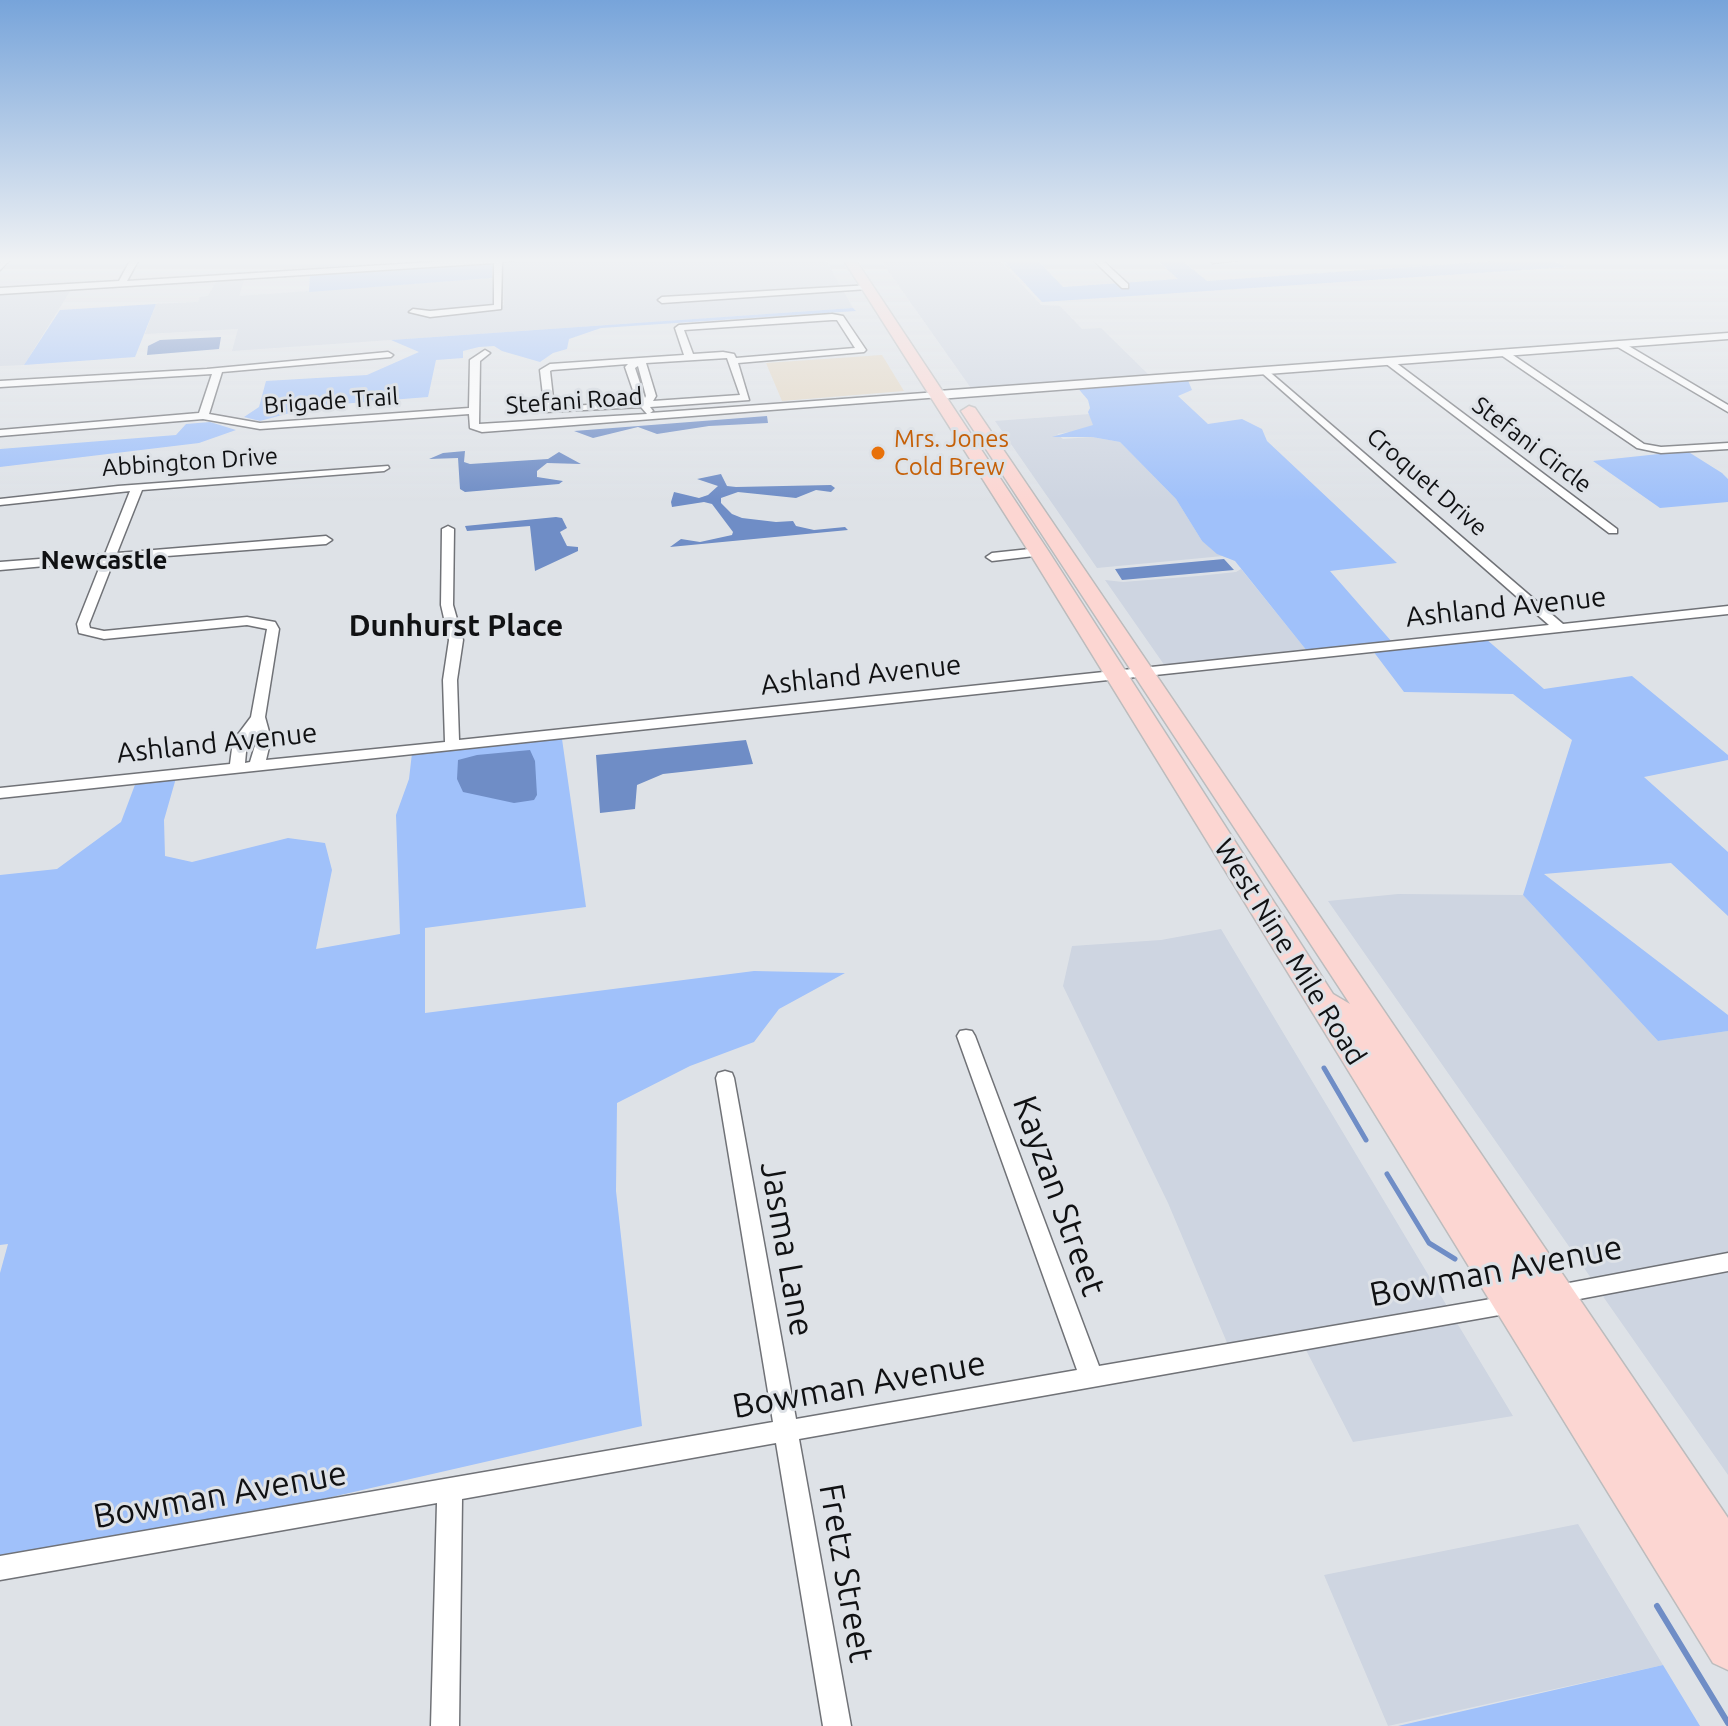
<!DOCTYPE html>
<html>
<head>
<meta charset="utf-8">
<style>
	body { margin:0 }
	canvas { display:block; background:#dee2e7 }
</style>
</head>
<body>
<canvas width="1728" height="1726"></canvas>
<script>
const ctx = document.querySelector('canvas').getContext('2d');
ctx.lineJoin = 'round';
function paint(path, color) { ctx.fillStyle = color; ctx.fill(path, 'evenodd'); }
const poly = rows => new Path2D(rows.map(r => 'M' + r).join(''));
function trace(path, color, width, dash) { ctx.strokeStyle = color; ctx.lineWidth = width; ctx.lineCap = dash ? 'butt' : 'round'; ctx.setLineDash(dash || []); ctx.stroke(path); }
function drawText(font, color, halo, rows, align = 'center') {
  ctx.font = font + ' Ubuntu,sans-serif'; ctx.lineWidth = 6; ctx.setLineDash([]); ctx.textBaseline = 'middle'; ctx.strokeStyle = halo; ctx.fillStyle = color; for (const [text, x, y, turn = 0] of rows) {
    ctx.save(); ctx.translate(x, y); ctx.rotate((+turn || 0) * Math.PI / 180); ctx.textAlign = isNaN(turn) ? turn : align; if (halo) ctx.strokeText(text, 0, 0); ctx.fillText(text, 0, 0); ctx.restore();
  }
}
paint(poly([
	[534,259,825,259,841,287,657,300,843,290,853,308,232,351,238,329,145,334,156,304,198,302,200,297,208,296,218,278,245,277,239,296,492,278,493,270,495,306,408,313,430,316,492,311,504,305,502,261],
	[880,259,998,259,1041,305,1060,306,1082,329,1101,328,1151,377,973,391],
	[72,288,24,365,0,366,0,292],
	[1090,414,1094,425,1088,429,1057,434,1063,439,1092,437,1120,442,1176,499,1202,541,1223,556,1097,568,995,421],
	[1241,569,1307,651,1165,666,1105,580,1123,582,1198,576,1236,572],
	[1398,894,1523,895,1658,1041,1728,1031,1728,1253,1591,1278,1328,901],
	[1221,929,1447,1306,1228,1345,1168,1203,1063,986,1072,946,1161,940],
	[1728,1271,1728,1475,1602,1295],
	[1457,1323,1513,1416,1353,1442,1306,1350],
	[1578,1524,1663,1665,1388,1726,1324,1575]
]), '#ced5e1');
paint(poly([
	[882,355,904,391,782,401,766,363]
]), '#e3d6c2');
paint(poly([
	[1002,259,1036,259,1063,287,1178,279,1156,259,1180,259,1207,281,1524,259,1550,259,1566,267,1042,302],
	[493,261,492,278,309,292,310,273],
	[156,304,135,357,24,365,60,310],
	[853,308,856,311,601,328,569,339,567,349,553,353,540,362,502,351,494,346,479,347,463,351,463,358,436,360,428,397,316,406,260,421,244,417,259,407,266,381,367,375,419,352,391,340],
	[1187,378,1192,390,1178,396,1208,424,1242,419,1262,429,1267,441,1397,563,1330,571,1392,642,1307,651,1235,561,1217,554,1202,541,1176,499,1120,442,1092,437,1052,437,1093,425,1088,412,1090,408,1088,400,1076,386],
	[210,422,236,430,199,443,0,467,0,449,176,435,186,424],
	[1687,451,1722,473,1728,479,1728,502,1660,508,1593,461],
	[1486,639,1544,689,1632,676,1728,755,1728,760,1644,777,1728,852,1728,916,1671,863,1544,874,1728,1015,1728,1031,1658,1041,1523,895,1572,740,1513,694,1404,692,1373,651],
	[562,739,586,907,425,928,425,1013,754,971,845,973,779,1009,754,1042,690,1066,617,1103,616,1191,642,1426,275,1510,0,1557,0,1273,8,1244,0,1245,0,875,57,869,121,822,136,782,176,778,164,820,165,856,192,862,288,838,325,843,332,870,316,949,400,934,396,815,409,779,412,753],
	[1663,1665,1700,1726,1398,1726]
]), '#a0c1fa');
paint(poly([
	[221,337,219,349,147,355,148,346,160,340],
	[767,416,768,423,709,426,657,434,638,427,593,438,574,431],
	[465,451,464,462,470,464,548,459,559,452,581,464,547,463,537,471,537,477,563,481,559,484,465,492,460,489,458,458,429,459,443,453],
	[721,474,727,486,736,487,831,485,835,488,831,492,816,490,796,498,738,492,721,498,721,503,732,514,742,518,776,522,793,521,796,526,814,530,845,527,848,530,670,547,681,539,700,542,732,535,733,532,712,504,704,502,672,507,671,502,674,492,699,498,708,495,718,486,697,479],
	[556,517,562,518,567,528,560,532,567,546,578,547,578,551,535,571,530,526,467,531,465,526],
	[1224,559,1234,570,1122,580,1115,569],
	[746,740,753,764,663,774,637,785,635,809,600,813,596,755],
	[530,750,535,761,537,795,534,800,514,803,463,792,457,779,458,760,477,755]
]), '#6f8dc6');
trace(poly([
	[1324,1068,1366,1140],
	[1387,1174,1429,1243,1455,1259]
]), '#6f8dc6', 5);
trace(poly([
	[1657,1606,1728,1723]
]), '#6f8dc6', 6);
const minor = poly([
	[3,259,11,259,0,270,0,263,3,259],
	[131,259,139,259,127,281,481,259,522,259,502,262,501,309,430,317,409,312,413,309,430,311,494,305,494,263,0,294,0,288,119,281,131,259],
	[1092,259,1101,259,1128,284,1128,288,1122,288,1092,259],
	[1210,259,1248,259,1213,263,1210,259],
	[871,285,872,287,868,289,662,303,658,300,662,297,871,285],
	[832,314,843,316,866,350,864,352,738,363,749,400,650,407,653,411,650,413,938,392,941,393,941,397,482,432,470,428,469,414,260,429,203,419,0,436,0,430,199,413,212,374,0,387,0,381,207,369,388,352,393,355,391,357,222,372,209,414,260,423,469,408,470,360,485,350,490,353,480,361,479,424,647,414,641,407,545,412,540,370,550,364,684,355,675,328,679,325,832,314],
	[832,320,837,320,855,348,736,358,734,354,723,352,693,354,684,330,832,320],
	[727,358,740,395,653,401,656,396,646,363,727,358],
	[628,364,625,367,637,402,554,407,550,371,552,370,628,364],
	[638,366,646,396,645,398,635,368,638,366],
	[1616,342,1622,342,1728,405,1728,412,1616,346,1616,342],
	[1501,351,1507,351,1644,444,1661,447,1728,443,1728,449,1661,453,1637,448,1501,355,1501,351],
	[1385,359,1391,359,1617,529,1617,533,1609,533,1385,363,1385,359],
	[1265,368,1563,624,1728,606,1728,614,0,798,0,788,230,764,233,741,251,717,267,629,247,625,104,639,79,633,77,624,102,561,0,570,0,562,105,554,130,491,0,505,0,499,118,486,388,466,389,468,384,471,142,490,117,553,326,536,332,540,326,544,114,560,89,624,90,628,104,631,247,617,275,622,279,629,265,717,271,739,266,760,445,742,443,680,449,640,441,605,442,529,448,526,454,529,453,605,463,640,457,680,459,740,1549,625,1262,373,1260,371,1265,368],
	[255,731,257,739,250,762,245,763,247,741,255,731],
	[1039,548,1043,549,1043,555,992,561,986,557,992,553,1039,548],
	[966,1030,972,1031,975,1036,1099,1366,1514,1295,1522,1297,1525,1304,1522,1311,799,1439,851,1726,823,1726,776,1443,462,1499,459,1726,431,1726,437,1503,0,1580,0,1556,773,1422,716,1078,718,1073,725,1071,732,1073,734,1078,796,1419,1077,1370,957,1036,960,1031,966,1030],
	[1728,1253,1728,1271,1553,1304,1545,1301,1542,1295,1545,1289,1553,1286,1728,1253]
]);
const tertiary = poly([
	[1728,333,1728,339,938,399,932,395,938,391,1728,333]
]);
const primary = poly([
	[843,259,855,259,1049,552,1333,994,1350,1004,961,411,969,406,975,408,1728,1518,1728,1670,1713,1663,1029,552,843,259]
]);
trace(minor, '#707277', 3);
trace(tertiary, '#707277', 3);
trace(primary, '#bcbcbd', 3);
paint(minor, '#fff');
paint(tertiary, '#fff');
paint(primary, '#fcd6d2');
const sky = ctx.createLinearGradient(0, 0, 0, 501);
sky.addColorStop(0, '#77a4da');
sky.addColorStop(0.52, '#f0f2f4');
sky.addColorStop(1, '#f0f2f400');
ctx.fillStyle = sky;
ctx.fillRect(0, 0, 1728, 501);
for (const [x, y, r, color] of [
	[878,453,8,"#e8710a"]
]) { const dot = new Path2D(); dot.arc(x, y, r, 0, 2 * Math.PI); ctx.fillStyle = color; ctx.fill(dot); trace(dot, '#dee2e7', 3); }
drawText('24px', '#101113', '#dee2e7', [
	["Brigade Trail",331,401,-4],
	["Stefani Road",574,401,-4],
	["Stefani Circle",1532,445,37],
	["Abbington Drive",190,462,-4],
	["Croquet Drive",1427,482,41]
]);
drawText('24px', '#c56008', '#dee2e7', [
	["Mrs. Jones",894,439],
	["Cold Brew",894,467]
], 'left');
drawText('bold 26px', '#101113', '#dee2e7', [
	["Newcastle",104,560]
]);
drawText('28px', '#101113', '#dee2e7', [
	["Ashland Avenue",1506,607,-6],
	["Ashland Avenue",861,675,-6],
	["Ashland Avenue",217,743,-6],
	["West Nine Mile Road",1290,952,58]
]);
drawText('bold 30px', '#101113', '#dee2e7', [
	["Dunhurst Place",456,626]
]);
drawText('34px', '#101113', '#dee2e7', [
	["Kayzan Street",1059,1196,70],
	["Jasma Lane",787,1249,80],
	["Bowman Avenue",1496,1271,-11],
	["Bowman Avenue",859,1385,-10],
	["Bowman Avenue",220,1495,-10],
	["Fretz Street",846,1573,80]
]);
</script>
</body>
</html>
